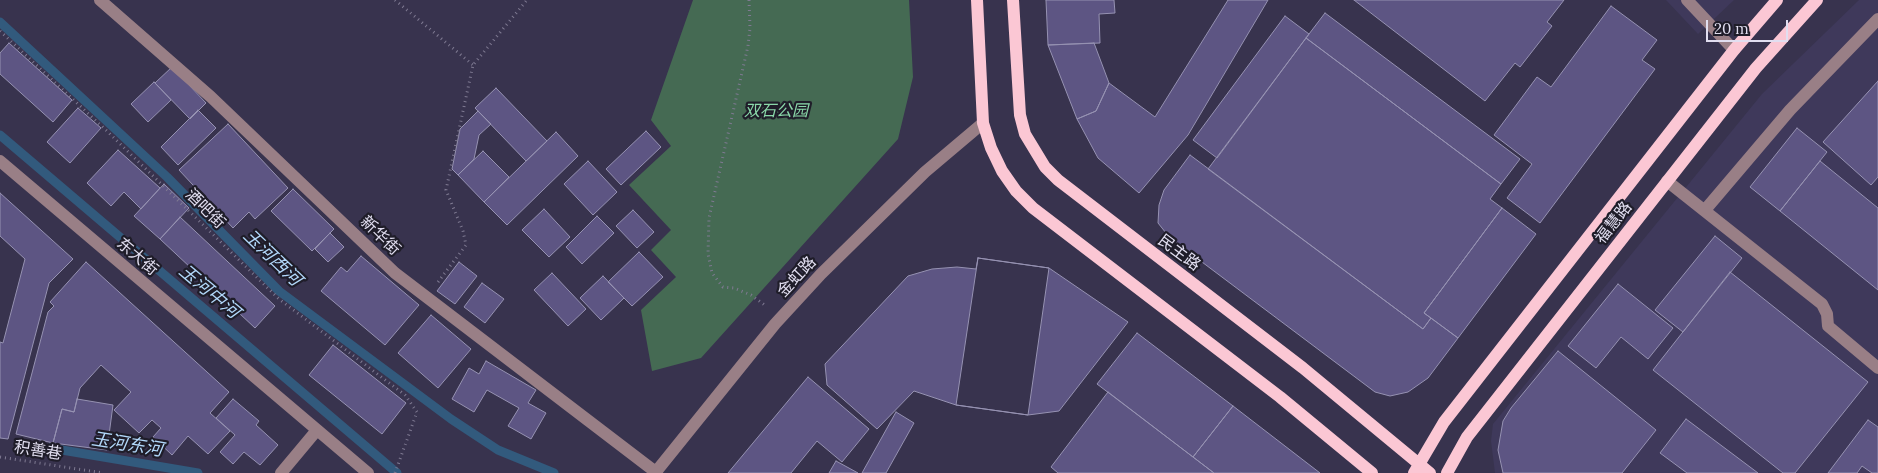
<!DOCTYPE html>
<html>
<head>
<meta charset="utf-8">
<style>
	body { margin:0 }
	#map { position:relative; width:1878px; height:473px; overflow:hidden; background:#38334e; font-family:Lora,serif }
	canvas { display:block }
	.scale { position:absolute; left:1706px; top:20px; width:82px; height:22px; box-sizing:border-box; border:2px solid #e1def0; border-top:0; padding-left:6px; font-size:15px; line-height:18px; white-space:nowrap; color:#e1def0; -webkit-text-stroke:4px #1f1d29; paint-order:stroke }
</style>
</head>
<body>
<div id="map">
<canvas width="1878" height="473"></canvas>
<div class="scale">20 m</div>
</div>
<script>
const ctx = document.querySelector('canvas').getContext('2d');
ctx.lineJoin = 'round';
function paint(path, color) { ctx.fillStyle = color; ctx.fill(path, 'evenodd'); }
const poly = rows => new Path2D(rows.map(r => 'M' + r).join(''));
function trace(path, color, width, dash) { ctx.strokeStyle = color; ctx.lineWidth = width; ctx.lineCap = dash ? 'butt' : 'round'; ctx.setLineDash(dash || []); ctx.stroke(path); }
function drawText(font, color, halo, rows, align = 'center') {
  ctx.font = font + ' Lora,"Noto Sans SC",serif'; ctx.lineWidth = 4.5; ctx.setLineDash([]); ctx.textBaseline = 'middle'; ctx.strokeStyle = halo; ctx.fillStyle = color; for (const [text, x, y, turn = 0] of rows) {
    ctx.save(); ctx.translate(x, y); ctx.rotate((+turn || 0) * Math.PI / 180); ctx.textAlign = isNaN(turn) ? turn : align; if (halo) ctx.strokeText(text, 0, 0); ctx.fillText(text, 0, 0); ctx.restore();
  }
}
paint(poly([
	[1666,0,1734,0,1698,34],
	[1859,0,1878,0,1878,473,1495,473,1491,441,1493,424,1762,94]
]), '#3f395b');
paint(poly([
	[693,0,909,0,913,77,898,139,701,358,652,371,641,310,676,277,651,250,671,230,629,185,671,146,651,120]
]), '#456a53');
trace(poly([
	[0,22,167,177,279,291,451,419,498,450,554,473],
	[0,135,397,473],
	[50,448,198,473]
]), '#325a7d', 9);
const building = poly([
	[1046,0,1114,0,1115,13,1099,14,1100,43,1048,45,1046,0],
	[1228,0,1268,0,1188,135,1139,193,1098,158,1077,119,1096,111,1109,83,1155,117,1228,0],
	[1354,0,1564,0,1547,22,1552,26,1520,67,1515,63,1485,101,1354,0],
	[1611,6,1657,40,1642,60,1655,69,1540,223,1507,198,1532,164,1494,135,1537,77,1551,87,1611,6],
	[1325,13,1520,159,1501,184,1306,38,1325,13],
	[1285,16,1309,34,1217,158,1193,140,1285,16],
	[1306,38,1501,184,1490,199,1502,208,1424,313,1431,318,1423,329,1208,169,1306,38],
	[9,43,72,100,53,122,0,74,0,53,9,43],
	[1094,43,1109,83,1096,111,1077,119,1048,45,1094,43],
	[172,67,206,103,190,119,155,83,172,67],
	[1878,81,1878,177,1871,185,1823,142,1878,81],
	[154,82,171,100,148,122,131,104,154,82],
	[496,88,547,141,526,161,475,108,496,88],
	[78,108,101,128,70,163,47,142,78,108],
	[198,110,216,128,178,165,161,147,198,110],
	[478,111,491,124,479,135,474,159,458,175,452,169,460,129,478,111],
	[228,124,288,188,255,219,249,212,233,228,179,170,228,124],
	[1797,128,1827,152,1780,211,1750,187,1797,128],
	[646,131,661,147,621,185,606,169,646,131],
	[556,132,578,156,507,225,484,202,556,132],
	[118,150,160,188,141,209,124,192,111,206,87,183,118,150],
	[483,151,509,177,484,202,458,175,483,151],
	[1190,155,1423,329,1431,318,1458,338,1428,378,1408,392,1390,396,1375,392,1170,238,1158,223,1159,205,1164,190,1190,155],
	[588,161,617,192,593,215,564,184,588,161],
	[1820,161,1878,208,1878,290,1780,211,1820,161],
	[164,184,189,208,160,239,134,216,164,184],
	[293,189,334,229,312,251,271,211,293,189],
	[0,193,73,259,49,283,8,439,0,438,0,342,3,343,25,259,0,236,0,193],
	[1502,208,1536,234,1458,338,1424,313,1502,208],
	[544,209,570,237,549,257,522,230,544,209],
	[633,210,654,232,637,248,616,226,633,210],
	[597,216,614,233,582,264,566,247,597,216],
	[180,217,275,306,255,328,160,239,180,217],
	[330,233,344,247,328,262,315,249,330,233],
	[1715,236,1742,258,1683,332,1655,310,1715,236],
	[639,252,663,277,632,306,608,282,639,252],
	[361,256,419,305,385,345,321,291,341,267,347,272,361,256],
	[978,258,1049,268,1128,322,1059,411,1028,415,956,405,914,391,877,429,827,385,825,364,908,276,932,269,957,267,976,269,978,258],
	[978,258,1049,268,1028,415,956,405,978,258],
	[86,262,229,392,210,413,230,431,208,454,188,436,172,455,153,437,161,428,152,420,139,433,114,410,131,392,101,365,80,388,74,412,62,409,53,443,16,434,48,312,54,306,50,302,86,262],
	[459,262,477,276,455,304,437,291,459,262],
	[1730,272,1868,382,1795,473,1783,473,1653,370,1730,272],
	[552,273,586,309,568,326,534,290,552,273],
	[603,276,624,298,601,320,580,298,603,276],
	[482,283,504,299,485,323,464,307,482,283],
	[1618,284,1673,328,1648,359,1621,337,1596,368,1568,346,1618,284],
	[431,315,471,349,438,388,398,353,431,315],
	[1137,333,1233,406,1193,457,1097,384,1137,333],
	[333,345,406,403,382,434,309,375,333,345],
	[1558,351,1656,430,1622,473,1503,473,1498,450,1503,421,1511,408,1558,351],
	[486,361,536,390,528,403,546,413,531,439,508,426,519,408,487,390,474,412,452,399,469,368,479,374,486,361],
	[808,377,869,429,842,462,817,441,791,473,728,473,808,377],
	[1108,392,1193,457,1214,473,1058,473,1051,467,1108,392],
	[77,399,113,405,107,450,53,443,62,409,74,412,77,399],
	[233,399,259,421,256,425,278,445,260,465,244,452,233,464,220,452,235,435,216,418,233,399],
	[1233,406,1320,473,1214,473,1193,457,1233,406],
	[896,412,914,423,886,473,862,473,896,412],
	[1686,419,1758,473,1687,473,1660,453,1686,419],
	[1868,420,1878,427,1878,473,1872,473,1862,466,1857,473,1828,473,1868,420],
	[836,461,858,473,829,473,836,461]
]);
paint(building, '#5d5583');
trace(building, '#9692b2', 1);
trace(poly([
	[395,0,473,65],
	[749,0,750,28,748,46,709,218,708,254,712,273,723,287,734,288,751,295,766,306],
	[0,31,109,133,279,299,405,395,417,412,395,473],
	[438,282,466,245,463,231,446,190,473,65,527,0],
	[0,457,103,473]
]), '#7f7a92', 3, [1, 4]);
trace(poly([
	[100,0,211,97,395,273,657,473],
	[1687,0,1734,50],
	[0,161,368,473],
	[1667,181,1822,304,1827,314,1828,326,1878,368],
	[1705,210,1790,110,1878,19],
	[281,473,317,430],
	[655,473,775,324,821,274,925,172,983,123]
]), '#997f86', 12);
trace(poly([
	[977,0,983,123,991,148,1002,171,1016,191,1033,208,1280,397,1372,473],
	[1013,0,1020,115,1025,134,1045,167,1058,180,1303,368,1430,473],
	[1414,473,1444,422,1734,50,1777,0],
	[1447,473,1467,437,1756,68,1817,0]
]), '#fbc7d4', 12);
drawText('italic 16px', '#8ad8a9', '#1f1d29', [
	["双石公园",776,111]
]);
drawText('16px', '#e1def0', '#1f1d29', [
	["酒吧街",205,209,45],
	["福慧路",1614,223,-52],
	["新华街",380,236,44],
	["民主路",1179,253,37],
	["东大街",137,257,40],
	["金虹路",797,277,-47],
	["积善巷",38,451,9]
]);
drawText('italic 18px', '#b2d8fa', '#1f1d29', [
	["玉河西河",272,258,44],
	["玉河中河",209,292,40],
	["玉河东河",127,445,9]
]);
</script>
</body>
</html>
